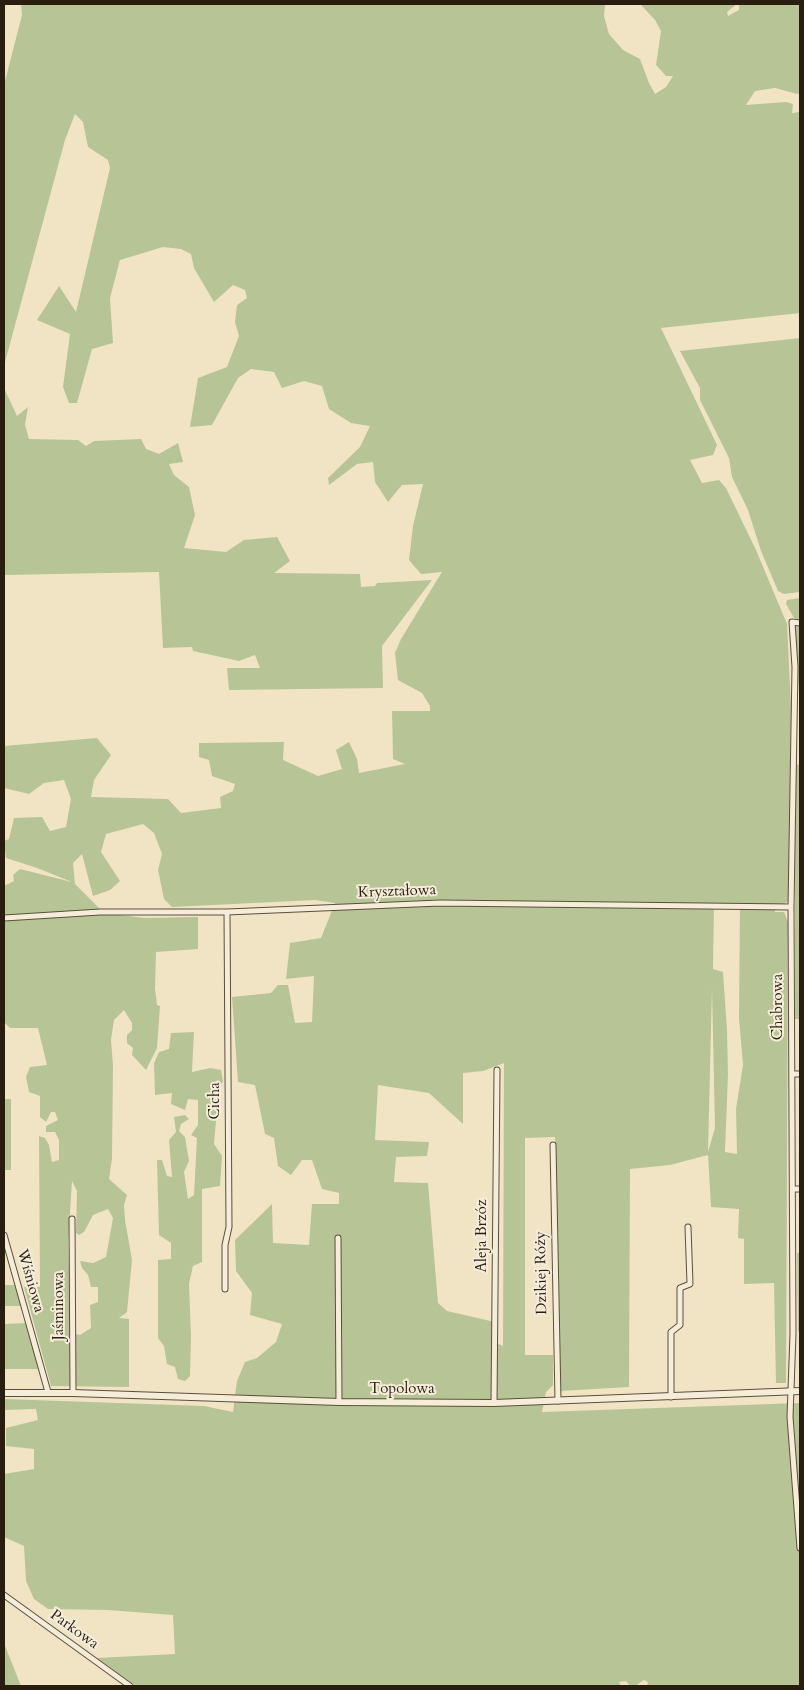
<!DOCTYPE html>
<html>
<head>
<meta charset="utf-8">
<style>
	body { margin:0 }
	#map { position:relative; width:804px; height:1690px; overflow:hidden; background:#f1e4c4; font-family:Cardo,serif }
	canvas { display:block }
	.frame { position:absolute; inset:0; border:5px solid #281d0f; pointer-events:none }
</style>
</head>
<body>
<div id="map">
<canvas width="804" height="1690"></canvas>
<div class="frame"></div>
</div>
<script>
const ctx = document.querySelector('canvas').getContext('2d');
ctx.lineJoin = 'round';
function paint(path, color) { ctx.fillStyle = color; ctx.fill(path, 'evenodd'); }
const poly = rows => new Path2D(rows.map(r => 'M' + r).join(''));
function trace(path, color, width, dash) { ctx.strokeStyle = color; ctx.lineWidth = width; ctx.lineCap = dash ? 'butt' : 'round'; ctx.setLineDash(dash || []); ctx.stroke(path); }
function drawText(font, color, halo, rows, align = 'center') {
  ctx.font = font + ' Cardo,serif'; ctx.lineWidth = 4; ctx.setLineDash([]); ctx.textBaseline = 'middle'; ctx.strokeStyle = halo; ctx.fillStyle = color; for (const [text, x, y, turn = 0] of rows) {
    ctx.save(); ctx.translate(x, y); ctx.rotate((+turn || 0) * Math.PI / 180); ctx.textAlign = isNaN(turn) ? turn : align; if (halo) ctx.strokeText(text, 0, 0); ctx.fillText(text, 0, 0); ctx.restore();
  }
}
paint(poly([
	[21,4,605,4,604,16,609,34,623,50,640,59,649,83,655,94,666,87,673,76,666,76,656,65,661,31,655,20,640,4,737,4,727,12,728,16,739,10,739,4,800,4,800,93,797,94,775,88,755,91,746,105,786,102,793,104,792,113,800,112,800,313,661,328,717,445,713,455,690,460,702,483,719,480,726,488,756,550,787,624,791,708,789,901,783,904,775,904,775,912,784,912,788,922,786,1383,776,1383,774,1283,744,1284,744,1239,738,1238,739,1209,711,1207,708,1155,670,1165,630,1169,629,1387,560,1391,555,1137,525,1138,525,1355,553,1355,553,1385,546,1392,542,1412,800,1403,800,1686,647,1686,648,1682,644,1680,635,1686,630,1686,626,1681,619,1682,621,1686,136,1686,97,1658,175,1654,173,1615,108,1610,48,1609,34,1599,26,1581,24,1546,4,1537,4,1474,34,1469,34,1449,6,1446,6,1428,38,1420,36,1409,4,1410,4,1399,204,1406,233,1412,237,1381,245,1362,257,1358,276,1342,282,1324,250,1315,252,1293,236,1271,235,1240,272,1204,273,1243,309,1245,312,1204,339,1204,339,1193,322,1189,312,1160,302,1160,291,1175,278,1166,274,1138,265,1134,255,1085,238,1082,232,997,271,993,278,985,288,985,295,1023,312,1022,314,976,286,979,290,943,321,938,335,903,315,900,172,907,164,899,158,870,162,854,154,833,143,824,106,834,101,852,120,881,110,890,93,896,82,854,73,863,75,884,104,913,144,918,198,917,198,949,156,952,155,989,157,1005,160,1006,157,1048,146,1070,132,1055,133,1048,127,1043,127,1035,132,1030,132,1023,124,1010,114,1020,111,1040,113,1065,112,1159,109,1179,127,1195,124,1205,125,1220,132,1260,127,1312,119,1318,129,1319,129,1387,51,1386,24,1287,40,1287,39,1136,45,1138,49,1145,52,1162,59,1160,59,1140,55,1132,46,1132,46,1126,58,1120,55,1112,51,1112,46,1122,40,1117,40,1096,29,1092,26,1077,30,1067,47,1065,38,1028,10,1028,4,1022,4,886,14,881,13,875,20,869,72,882,37,868,6,858,4,841,9,839,14,818,42,817,50,831,66,827,71,799,64,780,44,783,29,794,4,788,4,746,97,738,111,755,94,780,91,797,168,799,181,813,221,808,220,797,233,791,235,784,212,776,209,760,199,757,199,743,284,742,283,760,318,776,342,769,336,750,349,742,357,759,359,773,405,764,393,759,392,711,430,711,430,706,422,693,398,680,395,653,401,639,442,572,421,574,409,560,413,526,423,484,402,485,388,502,375,482,373,462,357,464,329,485,328,478,360,447,370,426,351,423,329,409,322,386,304,381,282,388,274,372,251,369,238,378,212,425,190,427,198,378,227,367,239,336,235,322,237,305,247,298,245,290,233,285,214,302,194,268,191,254,181,249,163,247,120,260,110,298,113,343,92,349,77,403,69,403,63,387,70,334,37,320,59,286,76,312,110,168,108,160,88,147,83,122,75,114,65,140,4,366,4,85,22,15],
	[714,903,740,903,739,1018,743,1065,736,1109,737,1154,725,1152,728,1074,727,1030,723,972,713,969],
	[712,989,715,1128,708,1152,708,1151],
	[504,1063,503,1346,496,1343,495,1322,447,1311,438,1303,428,1183,394,1182,396,1157,427,1156,429,1142,375,1140,378,1085,429,1093,463,1124,463,1073,483,1071],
	[72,1181,77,1191,76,1233,79,1235,84,1232,93,1215,108,1209,113,1218,106,1257,93,1263,80,1261,82,1268,88,1275,91,1287,98,1287,98,1302,90,1305,91,1328,80,1335,71,1333,68,1243],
	[800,338,800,592,784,594,778,591,761,551,748,510,732,477,729,458,700,400,700,388,680,351],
	[4,388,17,416,28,407,25,425,29,439,78,440,86,446,94,441,141,439,146,449,159,454,178,443,183,462,169,464,174,475,189,487,195,515,184,548,226,552,244,540,277,537,290,561,274,573,360,574,361,587,375,586,377,583,432,580,382,646,383,688,229,690,227,668,260,668,255,655,239,661,193,651,192,647,163,648,159,572,4,575],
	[800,598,800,620,794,618,786,604,787,600],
	[798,625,800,626,800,708,795,629],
	[795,764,800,765,800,1019,795,1019],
	[194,1032,192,1072,210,1068,221,1070,223,1081,219,1087,214,1144,222,1156,220,1186,202,1189,202,1262,193,1266,189,1284,191,1336,190,1376,185,1381,178,1379,175,1367,167,1364,164,1346,158,1338,158,1260,171,1259,171,1243,159,1235,157,1160,162,1160,167,1176,172,1177,169,1140,176,1132,174,1117,185,1115,189,1119,181,1124,179,1131,185,1137,189,1161,184,1172,188,1199,194,1195,197,1138,191,1135,198,1125,198,1100,188,1099,185,1110,171,1104,172,1093,155,1095,154,1063,159,1052,169,1049,171,1033],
	[4,1099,11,1099,11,1170,4,1170],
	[797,1253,800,1253,800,1332,798,1331],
	[4,1285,15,1285,22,1306,4,1306],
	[27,1323,39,1369,4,1369,4,1324],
	[4,1643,21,1686,4,1686]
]), '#b7c596');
const minor = poly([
	[800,623,792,622,795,667,791,907,793,1334,790,1417,800,1548],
	[4,918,100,912,227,912,440,903,791,907],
	[792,1074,800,1074],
	[553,1145,558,1401],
	[793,1189,800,1189],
	[72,1219,73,1393],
	[4,1235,48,1392],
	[338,1238,339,1402],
	[225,1289,225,1245,229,1227,227,912],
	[671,1397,671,1332,680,1325,680,1288,690,1284,688,1227],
	[494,1403,497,1070],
	[4,1595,130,1686]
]);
const tertiary = poly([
	[4,1393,73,1393,339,1402,494,1403,800,1391]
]);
trace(minor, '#5a4f3c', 7);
trace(tertiary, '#5a4f3c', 8);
trace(minor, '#f6edd9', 5);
trace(tertiary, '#f6edd9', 6);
drawText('15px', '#281d0f', '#f6edd9', [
	["Kryształowa",397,892,-2],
	["Chabrowa",779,1007,-90],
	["Cicha",216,1101,-90],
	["Aleja Brzóz",483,1236,-90],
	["Dzikiej Róży",542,1273,-91],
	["Wiśniowa",30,1281,74],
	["Jaśminowa",60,1306,-90],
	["Topolowa",402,1390],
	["Parkowa",74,1630,36]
]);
</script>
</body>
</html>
